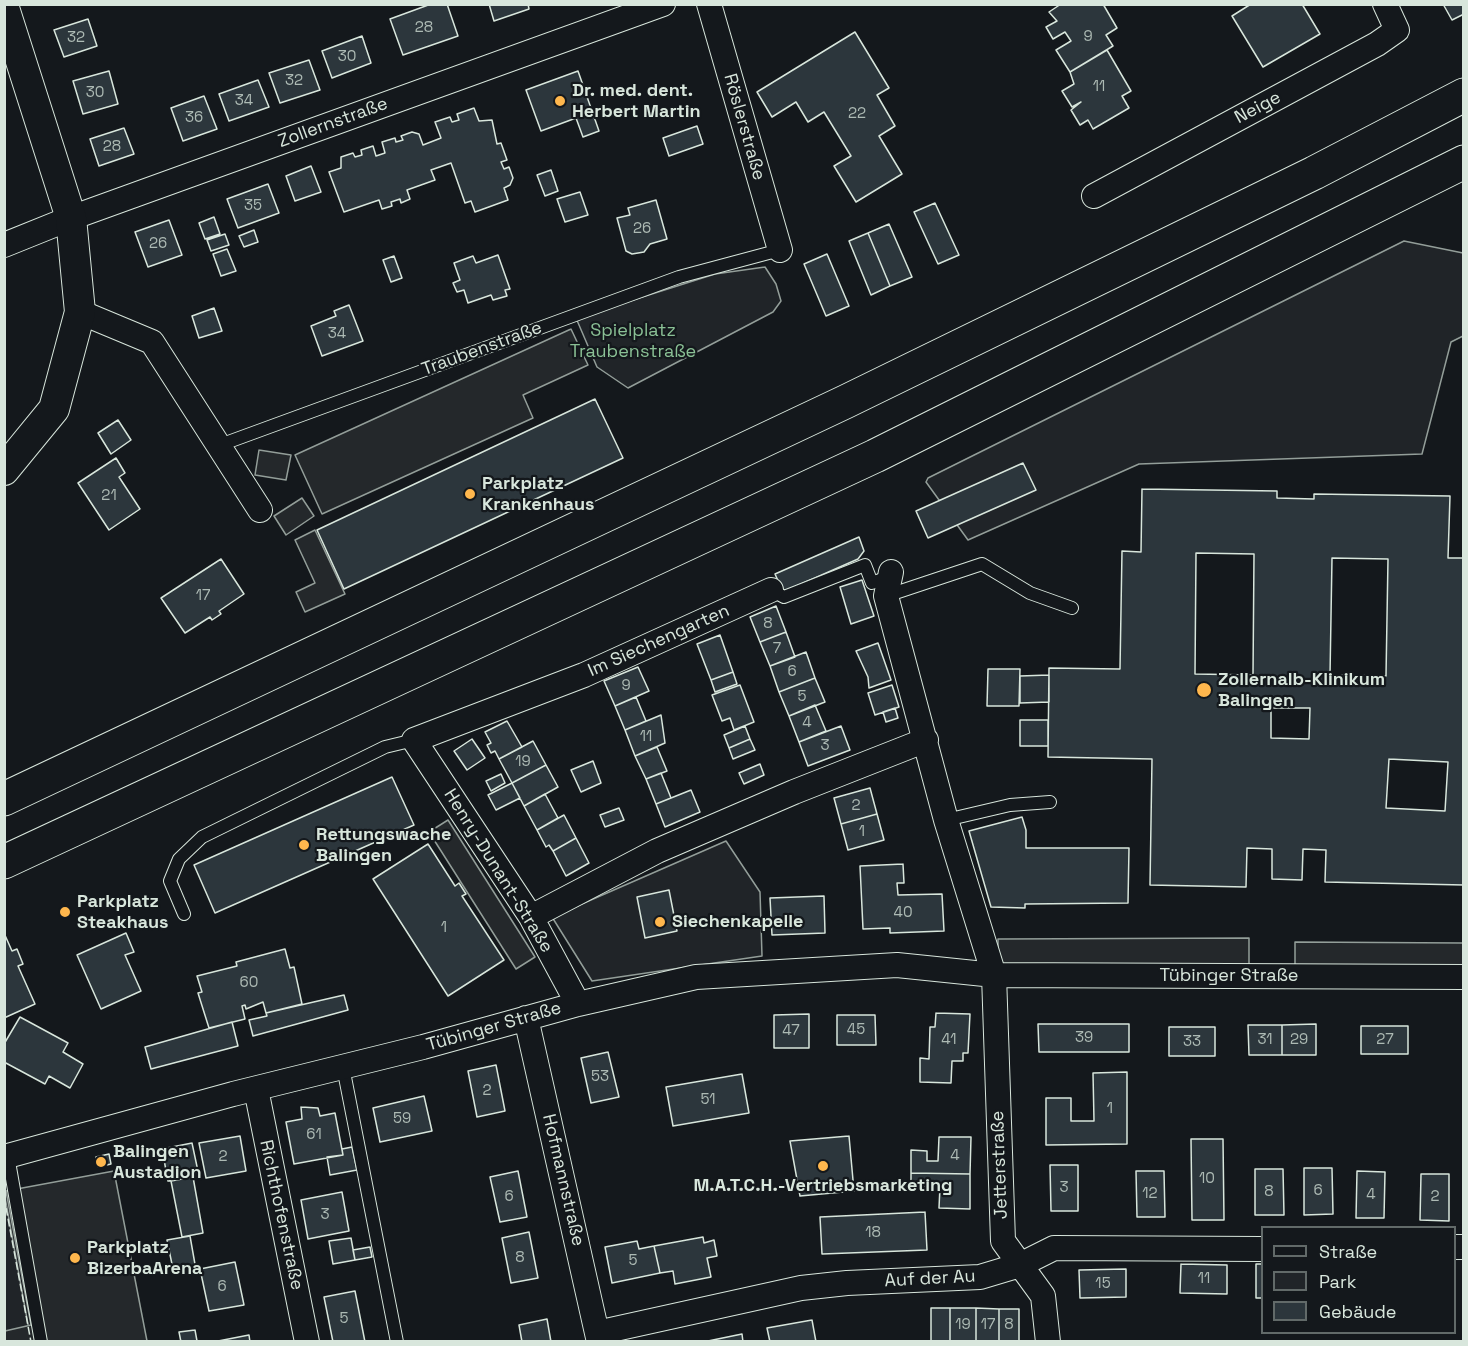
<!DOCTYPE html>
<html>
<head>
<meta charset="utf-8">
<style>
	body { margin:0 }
	#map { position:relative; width:1468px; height:1346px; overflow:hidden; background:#14181c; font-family:"Space Grotesk",sans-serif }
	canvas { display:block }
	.frame { position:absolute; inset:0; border:6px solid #d8e6dc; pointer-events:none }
	.legend { position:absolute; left:1261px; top:1226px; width:195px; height:108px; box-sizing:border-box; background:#14181c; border:2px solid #626a69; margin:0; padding:8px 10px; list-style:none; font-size:18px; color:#d8e6dc }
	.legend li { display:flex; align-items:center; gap:12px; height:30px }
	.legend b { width:30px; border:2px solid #626a69 }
</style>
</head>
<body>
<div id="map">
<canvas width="1468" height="1346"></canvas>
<div class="frame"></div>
<ul class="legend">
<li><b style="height:8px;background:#14181c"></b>Straße</li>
<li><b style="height:16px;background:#202428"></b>Park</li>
<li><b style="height:16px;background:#2c363c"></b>Gebäude</li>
</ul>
</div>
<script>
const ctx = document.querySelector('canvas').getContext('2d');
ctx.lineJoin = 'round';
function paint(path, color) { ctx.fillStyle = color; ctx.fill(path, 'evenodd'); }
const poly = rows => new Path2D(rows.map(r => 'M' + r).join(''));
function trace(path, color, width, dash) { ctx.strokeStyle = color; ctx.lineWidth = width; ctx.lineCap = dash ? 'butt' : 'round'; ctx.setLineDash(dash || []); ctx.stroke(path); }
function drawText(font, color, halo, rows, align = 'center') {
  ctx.font = font + ' "Space Grotesk",sans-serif'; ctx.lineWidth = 4.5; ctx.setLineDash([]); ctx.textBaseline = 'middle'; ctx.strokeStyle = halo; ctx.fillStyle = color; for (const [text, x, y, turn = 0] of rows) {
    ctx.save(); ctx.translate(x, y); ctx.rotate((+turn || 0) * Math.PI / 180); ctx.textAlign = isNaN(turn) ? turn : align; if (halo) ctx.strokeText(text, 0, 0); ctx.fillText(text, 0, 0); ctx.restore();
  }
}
const green = poly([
	[1404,241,1463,253,1463,336,1451,342,1422,454,1139,464,968,540,926,482,928,478,1404,241],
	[765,267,776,284,781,301,773,312,628,388,597,367,576,318,715,274,765,267],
	[726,841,760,892,762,956,592,981,552,917,726,841],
	[5,1197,31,1341,5,1341,5,1197]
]);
paint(green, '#202428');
trace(green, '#939e99', 1.5);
const parking = poly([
	[571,329,588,365,523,395,533,418,322,514,295,455,571,329],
	[259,450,291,455,286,480,255,475,259,450],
	[302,498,314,516,286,535,274,516,302,498],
	[315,530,345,594,305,612,296,592,315,583,295,540,315,530],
	[448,820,535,957,516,969,429,832,448,820],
	[1249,938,1249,970,998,971,998,939,1249,938],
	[1295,942,1463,943,1463,969,1295,968,1295,942],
	[114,1171,147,1341,5,1342,5,1331,31,1325,6,1191,114,1171]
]);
paint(parking, '#24282b');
trace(parking, '#939e99', 1.5);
const building = poly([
	[431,4,447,4,458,36,403,55,390,19,431,4],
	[489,4,528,4,529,9,494,21,489,4],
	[1061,4,1103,4,1117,28,1106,35,1113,46,1070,72,1056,50,1071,41,1065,32,1053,39,1046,27,1057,21,1049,12,1061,4],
	[1251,4,1302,4,1320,34,1263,67,1232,16,1251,4],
	[1443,4,1464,4,1464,14,1452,20,1443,4],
	[88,19,97,46,64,57,54,30,88,19],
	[855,32,889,88,877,95,895,126,879,136,902,174,856,202,834,166,851,156,824,112,808,122,796,102,772,117,757,92,855,32],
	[362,36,371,63,332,78,322,51,362,36],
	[1107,50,1131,91,1122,96,1129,108,1093,129,1088,120,1080,125,1071,110,1081,102,1072,107,1062,91,1074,84,1070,72,1107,50],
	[309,60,320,90,280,103,269,73,309,60],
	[109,71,118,104,83,114,73,81,109,71],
	[578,71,599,131,583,137,576,118,541,131,526,90,578,71],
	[258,80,269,107,229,121,219,94,258,80],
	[204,96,217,129,183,141,171,108,204,96],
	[474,108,479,121,492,120,497,144,501,143,507,160,501,162,504,169,509,167,513,178,510,185,504,188,508,200,475,212,471,201,465,203,451,163,431,170,435,180,407,190,410,199,401,203,400,199,391,202,392,206,382,209,379,200,344,212,329,172,341,168,341,157,353,153,355,157,362,155,361,150,373,146,376,156,385,153,382,142,395,138,396,142,403,140,401,136,412,132,419,134,423,145,441,138,435,122,450,117,452,122,459,120,457,114,474,108],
	[697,126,703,144,669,156,663,138,697,126],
	[124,128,134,154,99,166,90,139,124,128],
	[311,166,321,192,295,201,286,176,311,166],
	[551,170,558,191,545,196,537,175,551,170],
	[268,184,279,213,238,228,227,199,268,184],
	[580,192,588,215,565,222,557,199,580,192],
	[656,200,667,239,650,244,644,252,632,254,626,251,617,218,630,215,628,208,656,200],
	[935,203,959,255,938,264,914,212,935,203],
	[214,217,220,234,205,239,199,223,214,217],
	[169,220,182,255,148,267,135,232,169,220],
	[889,224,912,277,890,286,868,233,889,224],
	[254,230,258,242,244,247,239,236,254,230],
	[868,233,890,286,871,295,849,241,868,233],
	[225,234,229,245,211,251,207,240,225,234],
	[227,249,236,271,221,276,213,254,227,249],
	[827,254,849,306,826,316,804,264,827,254],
	[498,255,510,289,505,290,507,296,493,300,491,295,468,303,464,290,457,292,453,283,460,280,454,263,473,256,476,263,498,255],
	[394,256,402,278,391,282,383,260,394,256],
	[349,305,363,341,322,356,311,326,336,316,334,311,349,305],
	[214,308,222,331,199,338,192,316,214,308],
	[595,399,623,458,344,589,317,530,595,399],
	[118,420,131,440,111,454,98,433,118,420],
	[116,458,125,473,119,477,140,509,109,530,78,483,116,458],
	[1023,463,1036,490,928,538,916,511,1023,463],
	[1142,489,1277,491,1277,498,1314,499,1314,494,1450,496,1448,558,1464,558,1464,885,1325,882,1326,850,1303,849,1302,880,1272,879,1272,849,1247,848,1246,887,1150,885,1152,759,1048,757,1049,668,1120,669,1122,551,1141,552,1142,489],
	[1196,553,1254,554,1253,675,1195,674,1196,553],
	[1332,558,1388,559,1386,676,1330,675,1332,558],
	[1271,708,1310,708,1309,739,1271,738,1271,708],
	[1389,759,1448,762,1445,811,1386,808,1389,759],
	[859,537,864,551,858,559,783,592,775,574,859,537],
	[221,559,244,594,219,611,221,614,212,620,210,617,185,633,161,598,221,559],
	[862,580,874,616,851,624,840,587,862,580],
	[776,606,786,632,760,642,750,617,776,606],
	[786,632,795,657,770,666,760,642,786,632],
	[720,635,733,672,711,680,697,644,720,635],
	[878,643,891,680,869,688,868,677,856,651,878,643],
	[806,652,815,678,779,692,770,666,806,652],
	[638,667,649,691,615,706,604,681,638,667],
	[988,669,1020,669,1019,706,987,706,988,669],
	[733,672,737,684,715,692,711,680,733,672],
	[1049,675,1049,702,1020,703,1020,676,1049,675],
	[815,678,825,702,789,716,779,692,815,678],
	[740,685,754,722,734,730,730,718,722,721,712,695,740,685],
	[892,685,899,707,875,715,868,693,892,685],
	[636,697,646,721,625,730,615,706,636,697],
	[815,705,826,731,799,742,789,716,815,705],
	[895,708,898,718,886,722,883,712,895,708],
	[661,715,665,743,635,756,625,730,661,715],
	[1020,720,1048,720,1048,746,1020,746,1020,720],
	[507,721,522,747,499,759,495,751,491,753,487,745,491,743,485,732,507,721],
	[745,726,750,739,729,748,724,735,745,726],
	[841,726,850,750,808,766,799,742,841,726],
	[472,739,485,758,467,770,454,751,472,739],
	[750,739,755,750,733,759,729,748,750,739],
	[533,741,546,765,512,783,499,759,533,741],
	[657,747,667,771,646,779,635,756,657,747],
	[593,761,601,783,581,792,571,770,593,761],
	[760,764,764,775,744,784,739,773,760,764],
	[546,765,558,787,524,806,512,783,546,765],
	[661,773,671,798,656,804,646,779,661,773],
	[501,774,505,783,491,791,486,781,501,774],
	[392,777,414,825,215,913,194,865,392,777],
	[512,783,520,798,496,810,488,795,512,783],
	[870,788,877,814,841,824,834,798,870,788],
	[691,790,700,812,665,827,656,804,691,790],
	[545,794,558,818,537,830,524,806,545,794],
	[619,808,624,820,605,827,600,815,619,808],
	[877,814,884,840,848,850,841,824,877,814],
	[564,815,576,838,553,851,549,845,546,847,537,830,564,815],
	[1022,817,1026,830,1026,848,1129,848,1128,903,1025,904,1025,908,991,907,969,831,1022,817],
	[576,838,589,863,566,876,553,851,576,838],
	[428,844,455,886,459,883,466,894,462,896,504,960,448,996,373,879,428,844],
	[903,864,904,883,897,883,898,895,942,894,944,931,890,933,890,928,863,929,860,866,903,864],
	[669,890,677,931,645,938,637,897,669,890],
	[824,896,825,933,772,935,770,898,824,896],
	[4,933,12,951,17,949,23,964,18,966,35,1004,4,1018,4,933],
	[126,933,134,952,125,955,141,991,101,1009,77,955,126,933],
	[285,949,290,968,294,967,302,1004,266,1013,263,1002,246,1009,245,1005,242,1006,245,1019,209,1028,198,993,202,992,197,976,237,966,236,962,285,949],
	[344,995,348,1010,253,1036,249,1020,267,1016,266,1013,344,995],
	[936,1013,970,1014,968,1053,963,1053,963,1061,952,1061,951,1083,920,1082,920,1058,929,1059,930,1027,935,1027,936,1013],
	[809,1014,809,1048,774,1048,774,1015,809,1014],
	[837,1015,875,1015,876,1045,837,1045,837,1015],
	[20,1017,68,1043,63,1052,83,1064,70,1088,49,1076,45,1084,4,1062,4,1044,20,1017],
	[232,1022,238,1046,151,1069,145,1047,232,1022],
	[1038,1024,1129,1024,1129,1052,1039,1052,1038,1024],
	[1316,1024,1316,1055,1282,1055,1282,1025,1316,1024],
	[1248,1025,1282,1025,1282,1055,1249,1055,1248,1025],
	[1361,1026,1408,1026,1408,1054,1361,1054,1361,1026],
	[1169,1027,1215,1027,1215,1056,1169,1056,1169,1027],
	[608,1052,619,1097,591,1103,581,1058,608,1052],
	[496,1065,505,1111,477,1117,468,1071,496,1065],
	[1127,1072,1127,1144,1046,1145,1046,1098,1071,1098,1071,1121,1094,1121,1093,1073,1127,1072],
	[742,1074,749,1113,673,1126,666,1087,742,1074],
	[424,1096,432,1131,380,1142,373,1108,424,1096],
	[301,1107,318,1108,320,1116,335,1113,343,1155,294,1164,286,1122,302,1119,301,1107],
	[240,1136,246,1171,206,1178,199,1143,240,1136],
	[849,1136,854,1191,800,1196,790,1141,849,1136],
	[939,1137,971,1137,970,1174,911,1173,911,1150,927,1151,927,1161,938,1161,939,1137],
	[1191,1139,1223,1139,1224,1220,1192,1220,1191,1139],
	[192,1143,199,1176,168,1181,162,1149,192,1143],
	[352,1147,357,1170,330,1175,327,1157,343,1155,342,1149,352,1147],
	[109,1154,111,1164,98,1167,96,1157,109,1154],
	[1050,1165,1078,1165,1078,1211,1051,1211,1050,1165],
	[1304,1168,1332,1168,1333,1214,1304,1215,1304,1168],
	[1255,1169,1283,1169,1284,1215,1255,1215,1255,1169],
	[518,1171,527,1217,500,1222,490,1177,518,1171],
	[1136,1171,1164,1171,1165,1217,1137,1217,1136,1171],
	[1357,1171,1385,1172,1384,1218,1356,1218,1357,1171],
	[911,1173,970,1174,970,1209,939,1208,940,1186,911,1186,911,1173],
	[1421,1174,1449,1174,1449,1221,1420,1220,1421,1174],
	[193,1177,203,1233,182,1237,171,1181,193,1177],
	[342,1192,349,1231,308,1239,301,1200,342,1192],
	[925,1212,927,1250,822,1254,820,1217,925,1212],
	[529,1232,538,1278,511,1283,502,1238,529,1232],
	[190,1236,196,1270,174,1274,167,1240,190,1236],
	[703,1237,704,1243,714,1240,717,1256,707,1258,711,1277,675,1284,673,1271,660,1273,654,1246,703,1237],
	[351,1238,355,1260,333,1264,329,1241,351,1238],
	[637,1241,639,1249,654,1246,660,1273,612,1283,605,1247,637,1241],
	[370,1247,372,1257,355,1260,353,1250,370,1247],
	[235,1262,244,1305,209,1311,200,1269,235,1262],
	[1181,1264,1227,1265,1227,1294,1180,1293,1181,1264],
	[1256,1264,1262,1264,1262,1298,1256,1298,1256,1264],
	[1126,1269,1126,1297,1080,1298,1079,1270,1126,1269],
	[355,1291,365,1342,333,1342,324,1297,355,1291],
	[931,1308,950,1308,950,1342,931,1342,931,1308],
	[950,1308,976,1308,976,1342,950,1342,950,1308],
	[976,1308,999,1309,999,1342,976,1342,976,1308],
	[999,1309,1019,1309,1019,1342,999,1342,999,1309],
	[547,1319,551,1342,522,1342,519,1325,547,1319],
	[812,1320,816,1342,770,1342,767,1328,812,1320],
	[195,1330,197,1341,181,1342,179,1332,195,1330],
	[742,1334,743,1342,708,1342,708,1341,742,1334],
	[249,1335,250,1342,213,1342,249,1335]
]);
paint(building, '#2c363c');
trace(building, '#d8e6dc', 1.5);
const service = poly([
	[220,445,679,277,780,250],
	[771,590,784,597,865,565,872,583,890,576],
	[886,596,982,564,1030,593,1072,608],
	[946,820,1010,805,1050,802],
	[184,914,170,881,179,859,202,837,385,747,414,740],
	[343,1067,397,1342],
	[8,1156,41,1342]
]);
const minor = poly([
	[709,4,780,250],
	[1094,196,1377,44,1397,30,1385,4],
	[4,245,71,218,663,4],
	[80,312,152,342,260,510],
	[891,572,886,596,946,820,994,975,1003,1241,1043,1296,1048,1342],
	[531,917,657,851,794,792,926,740],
	[578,1004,531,917,414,740,584,675,771,590],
	[526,1018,599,1342],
	[256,1089,307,1342],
	[4,1157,233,1094,423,1047,578,1004,696,977,897,965,994,975,1464,977],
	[1454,1247,1464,1247],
	[597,1333,801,1288,847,1283,980,1277,1020,1265,1054,1248,1262,1249]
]);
const tertiary = poly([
	[4,8,71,218,80,312,54,409,4,470]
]);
const trunk = poly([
	[4,799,845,402,1314,173,1464,95],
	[4,862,875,456,1464,162]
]);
trace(service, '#d8e6dc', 14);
trace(minor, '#d8e6dc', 26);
trace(tertiary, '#d8e6dc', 32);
trace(trunk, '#d8e6dc', 35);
trace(service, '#14181c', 12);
trace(minor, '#14181c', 24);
trace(tertiary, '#14181c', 30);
trace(trunk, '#14181c', 33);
trace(poly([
	[4,1197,31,1342]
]), '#d8e6dc', 1.5, [8, 3]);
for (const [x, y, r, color] of [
	[560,101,6,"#ffb74d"],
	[470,494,6,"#ffb74d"],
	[1204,690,8,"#ffb74d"],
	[304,845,6,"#ffb74d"],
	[65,912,6,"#ffb74d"],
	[660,922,6,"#ffb74d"],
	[101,1162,6,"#ffb74d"],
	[823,1166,6,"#ffb74d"],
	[75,1258,6,"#ffb74d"]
]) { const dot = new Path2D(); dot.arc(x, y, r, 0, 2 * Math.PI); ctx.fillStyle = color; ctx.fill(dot); trace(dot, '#14181c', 2); }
drawText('15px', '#adbab4', null, [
	["28",424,28],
	["9",1088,37],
	["32",76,38],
	["30",347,57],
	["32",294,81],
	["11",1099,87],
	["30",95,93],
	["34",244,101],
	["22",857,114],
	["36",194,118],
	["28",112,147],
	["35",253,206],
	["26",642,229],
	["26",158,244],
	["34",337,334],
	["21",109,496],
	["17",203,596],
	["8",768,624],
	["7",777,649],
	["6",792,672],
	["9",626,686],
	["5",802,697],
	["4",807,723],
	["11",646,737],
	["3",825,746],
	["19",523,762],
	["2",856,806],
	["1",862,832],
	["40",903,913],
	["1",444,928],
	["60",249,983],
	["45",856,1030],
	["47",791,1031],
	["39",1084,1038],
	["41",949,1040],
	["31",1265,1040],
	["29",1299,1040],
	["27",1385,1040],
	["33",1192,1042],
	["53",600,1077],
	["2",487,1091],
	["51",708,1100],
	["1",1110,1109],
	["59",402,1119],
	["61",314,1135],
	["4",955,1156],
	["2",223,1157],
	["10",1207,1179],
	["3",1064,1188],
	["6",1318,1191],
	["8",1269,1192],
	["12",1150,1194],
	["4",1371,1195],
	["6",509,1197],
	["2",1435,1197],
	["3",325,1215],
	["18",873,1233],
	["8",520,1258],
	["5",633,1261],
	["11",1204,1279],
	["15",1103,1284],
	["6",222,1287],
	["5",344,1319],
	["19",963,1325],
	["17",988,1325],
	["8",1009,1325]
]);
drawText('bold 18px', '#d8e6dc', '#14181c', [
	["Dr. med. dent.",572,91],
	["Herbert Martin",572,112],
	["Parkplatz",482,484],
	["Krankenhaus",482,505],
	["Zollernalb-Klinikum",1218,680],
	["Balingen",1218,701],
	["Rettungswache",316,835],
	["Balingen",316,856],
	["Parkplatz",77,902],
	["Steakhaus",77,923],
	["Siechenkapelle",672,922],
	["Balingen",113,1152],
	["Austadion",113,1173],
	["M.A.T.C.H.-Vertriebsmarketing",823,1186,"center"],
	["Parkplatz",87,1248],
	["BizerbaArena",87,1269]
], 'left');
drawText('18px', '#d8e6dc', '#14181c', [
	["Neige",1258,108,-28],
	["Zollernstraße",333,123,-20],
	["Röslerstraße",744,127,74],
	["Traubenstraße",482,349,-20],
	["Im Siechengarten",659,641,-24],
	["Henry-Dunant-Straße",498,871,58],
	["Tübinger Straße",1229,976],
	["Tübinger Straße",494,1027,-16],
	["Jetterstraße",1000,1165,-92],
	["Hofmannstraße",563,1180,77],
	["Richthofenstraße",281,1215,78],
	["Auf der Au",930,1279,-3]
]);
drawText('18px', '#8ac095', '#14181c', [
	["Spielplatz",633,331],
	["Traubenstraße",633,352]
]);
</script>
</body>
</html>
